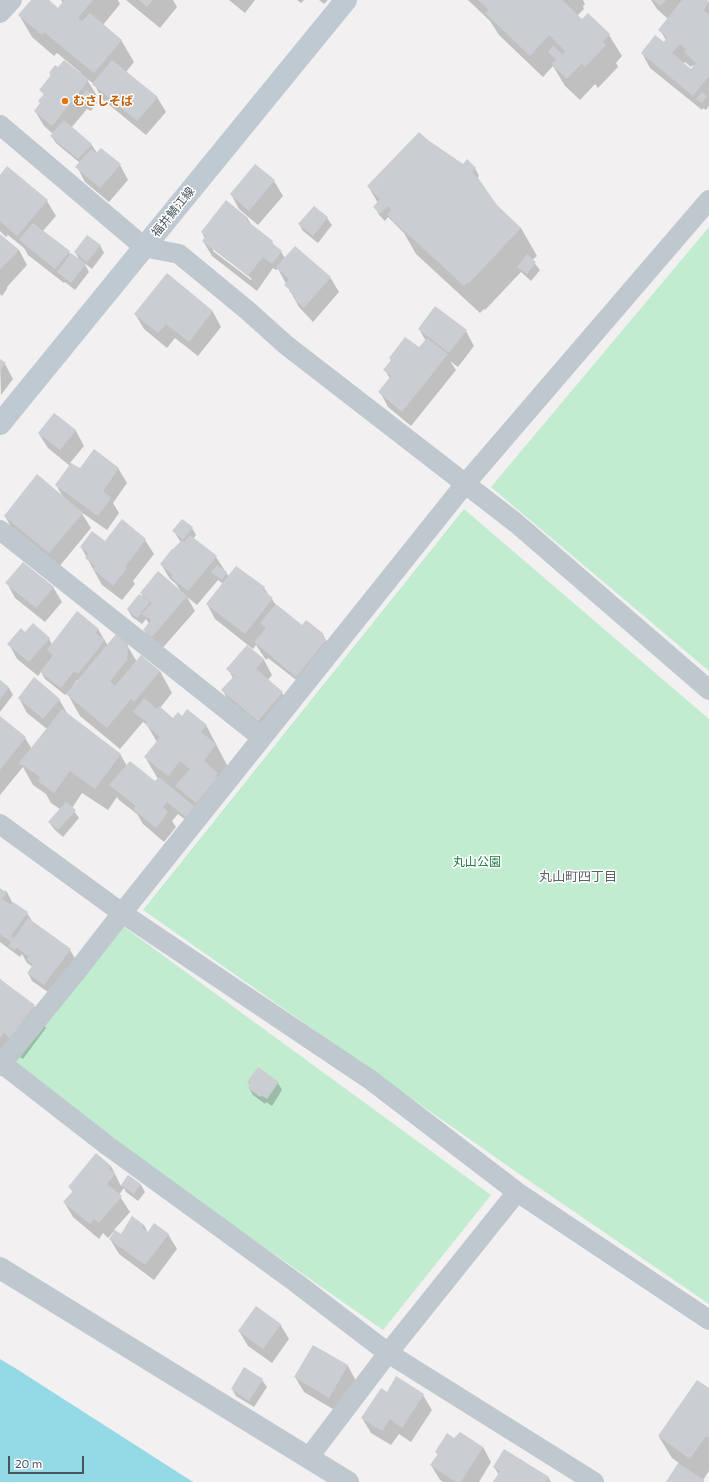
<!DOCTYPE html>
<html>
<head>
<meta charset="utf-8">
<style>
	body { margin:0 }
	#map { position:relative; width:709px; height:1482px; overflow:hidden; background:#f2f0f0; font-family:Commissioner,sans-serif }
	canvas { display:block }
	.scale { position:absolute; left:8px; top:1456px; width:76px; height:18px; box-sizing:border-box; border:2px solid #49545c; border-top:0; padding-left:5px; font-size:12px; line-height:14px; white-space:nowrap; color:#49545c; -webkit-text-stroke:3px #fff; paint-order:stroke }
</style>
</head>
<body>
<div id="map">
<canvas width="709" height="1482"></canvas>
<div class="scale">20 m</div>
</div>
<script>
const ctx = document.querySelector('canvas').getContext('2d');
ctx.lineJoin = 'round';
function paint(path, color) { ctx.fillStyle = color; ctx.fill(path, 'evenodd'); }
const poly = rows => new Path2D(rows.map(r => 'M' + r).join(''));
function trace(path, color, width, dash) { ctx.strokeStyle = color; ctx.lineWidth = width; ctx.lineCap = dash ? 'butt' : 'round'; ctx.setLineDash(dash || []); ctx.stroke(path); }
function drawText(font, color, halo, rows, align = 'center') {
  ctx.font = font + ' Commissioner,"Noto Sans JP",sans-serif'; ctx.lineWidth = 3; ctx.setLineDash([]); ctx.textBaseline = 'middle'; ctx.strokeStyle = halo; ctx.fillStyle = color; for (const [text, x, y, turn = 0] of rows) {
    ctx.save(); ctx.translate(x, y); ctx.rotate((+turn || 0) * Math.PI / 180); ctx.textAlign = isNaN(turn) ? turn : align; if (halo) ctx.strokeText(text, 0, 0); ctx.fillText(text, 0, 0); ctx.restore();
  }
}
paint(poly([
	[709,227,709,671,491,487],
	[464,509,709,719,709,1304,525,1178,143,910],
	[116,921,491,1195,383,1330,2,1064]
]), '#c2ecd0');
paint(poly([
	[0,1359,15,1368,193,1482,0,1482]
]), '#93d9e6');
paint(poly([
	[32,0,47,0,58,9,63,3,61,0,118,0,120,4,103,25,121,40,134,62,126,72,157,97,166,112,146,135,102,99,94,84,86,78,97,96,95,99,97,103,91,111,87,109,71,128,91,144,97,153,120,165,128,180,109,202,85,182,77,167,80,163,56,143,51,136,53,134,44,126,35,111,41,104,44,95,41,90,51,76,50,74,80,74,81,73,57,53,54,56,32,37,19,15],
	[126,0,173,0,177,7,160,28],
	[229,0,255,0,245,13],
	[297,0,304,0,301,3],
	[319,0,328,0,324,4],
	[468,0,583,0,585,4,583,6,584,9,577,16,582,20,609,35,622,56,616,63,618,67,598,88,595,84,580,100,565,86,553,66,543,77,499,35,490,21],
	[651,0,706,0,709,3,709,106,706,110,703,108,702,110,650,68,642,53,664,43,666,40,660,30,668,19,657,9],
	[685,62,691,67,693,65,694,67,691,70,683,64],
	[427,141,464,166,475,168,479,176,477,179,496,206,521,228,537,256,532,260,540,270,531,281,521,272,485,310,484,309,480,313,416,254,404,233,388,217,385,221,379,215,375,207,378,203,368,186],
	[7,168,47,201,56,216,43,231,69,252,71,255,80,261,75,252,100,245,104,253,92,269,84,263,89,272,75,290,65,282,64,283,28,255,24,248,8,235,6,237,0,231,0,176],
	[274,181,283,196,258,225,239,209,231,194],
	[314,207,327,218,332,225,318,243,303,231,299,224],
	[246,216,252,226,272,242,275,247,281,252,285,258,330,277,339,292,313,322,299,307,278,269,276,270,273,268,257,291,212,256,203,241,205,239,202,232],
	[213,248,252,279,251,280,213,251],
	[0,235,19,250,27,265,7,287,7,289,2,296,0,294],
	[167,274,213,312,221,327,198,356,175,338,167,348,144,329,135,314],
	[419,329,466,331,474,346,458,367,450,361,456,370,411,426,388,407,380,392,390,379,385,370,419,349,426,341],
	[0,360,5,364,13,379,1,395],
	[55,414,76,431,84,446,70,463,80,470,118,468,127,483,113,503,119,513,107,530,81,512,91,528,58,568,13,531,5,516,63,497,56,485,70,466,48,448,39,434],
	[192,528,196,535,193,539,216,557,229,577,264,588,276,605,302,627,323,635,332,650,300,683,268,658,266,660,256,645,253,649,215,619,207,604,223,584,218,580,197,605,187,597,195,611,160,651,153,645,144,630,149,624,146,619,142,624,132,617,128,610,144,599,141,593,180,590,176,584,170,579,161,564,181,542,178,538,174,531],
	[145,540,154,554,133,581,135,584,122,600,102,585,81,547,105,543],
	[7,583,53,587,62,602,45,622,15,598],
	[98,629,108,646,127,645,137,662,160,671,172,693,160,708,173,719,182,717,206,725,228,767,191,824,178,814,172,821,176,827,164,842,143,824,137,814,119,800,117,797,108,810,82,793,72,808,79,818,63,837,54,829,49,822,60,809,51,803,46,794,33,785,23,767,0,795,0,718,25,738,32,749,47,729,27,713,19,698,59,699,68,715,120,754,127,766,155,783,158,779,145,757,157,742,147,725,143,722,120,749,80,716,67,693,65,695,45,679,41,672,38,676,17,659,9,644,25,633,49,638,52,645],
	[77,680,78,682,73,688,72,687],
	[247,646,264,660,272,675,268,680,282,693,291,707,267,736,227,698,223,691,233,678,228,669],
	[0,681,9,688,13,695,0,712],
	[0,890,7,892,13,904,27,913,34,924,70,950,79,965,48,992,32,981,28,973,33,967,27,963,22,954,20,957,0,942],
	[0,978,2,982,34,1006,46,1028,23,1059,16,1054,13,1059,0,1050],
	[258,1068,278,1083,282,1090,272,1106,266,1102,265,1104,253,1095,249,1088,250,1085,248,1082],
	[111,1166,121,1186,128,1176,141,1185,145,1192,138,1201,126,1192,124,1188,119,1195,130,1212,114,1230,121,1235,144,1225,148,1233,168,1234,177,1249,154,1280,119,1254,110,1239,116,1232,114,1231,108,1238,103,1233,99,1239,73,1217,64,1202,73,1192,69,1187],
	[280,1324,289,1339,272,1363,248,1346,239,1331],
	[313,1346,348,1366,356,1381,338,1412,304,1392,295,1377],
	[262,1380,267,1387,254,1407,236,1396,232,1389],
	[709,1389,709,1471,703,1480,704,1482,667,1482,679,1463,672,1458,659,1437],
	[387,1393,423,1395,432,1410,411,1442,399,1434,391,1445,371,1433,362,1418],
	[455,1440,483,1447,491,1462,479,1482,443,1482,440,1480,431,1465,438,1455,436,1452],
	[494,1467,548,1477,551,1482,494,1482,499,1475]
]), '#0003');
paint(poly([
	[31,0,49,0,58,8,64,0,93,0,78,18,82,21,90,13,122,40,94,73,44,32,42,35,18,15],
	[139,0,153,0,147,7],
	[478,0,562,0,582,19,588,13,610,34,603,42,606,45,585,67,582,63,567,79,551,64,556,59,548,52,553,46,562,54,565,51,549,35,530,56,485,13,489,10],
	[653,0,666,0,660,6],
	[682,0,707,0,709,1,704,10,709,15,709,76,693,96,641,53,655,35,664,42,667,37,658,30],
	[680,44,686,49,684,52,696,63,691,69,672,53],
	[64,60,89,80,52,126,34,111,40,103,38,101,44,94,39,90,51,75,49,73,55,65,58,67],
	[112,60,158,97,137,121,92,84],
	[86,90,94,95,87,105,79,100],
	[702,92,707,96,702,103,696,99],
	[64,120,92,144,78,159,50,136],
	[419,132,428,140,463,164,467,159,476,168,472,172,478,178,497,205,521,228,469,283,468,282,464,286,387,215,391,210,388,206,380,214,373,207,380,199,367,186],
	[101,148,121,164,100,188,75,167,91,149,96,153],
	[255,164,275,180,249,211,230,194],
	[7,166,48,200,17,236,0,221,0,175],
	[226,200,248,218,246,220,273,241,272,243,282,251,272,264,263,257,248,276,202,241,206,236,201,232],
	[314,206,328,217,313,236,298,224],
	[33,223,70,251,55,269,19,240],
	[0,234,19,250,0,270],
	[87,235,101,245,87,262,74,252],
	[295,246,331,277,304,308,295,300,296,298,289,291,290,290,284,285,289,279,276,267],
	[71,253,86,264,71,283,57,272],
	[527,254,536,262,527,274,517,267],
	[167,273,213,311,189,342,166,324,158,333,134,314],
	[435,306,467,330,449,353,418,329],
	[405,337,419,347,427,338,448,354,402,412,378,392,391,376,383,370,391,360,389,358],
	[0,359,6,363,0,371],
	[54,413,76,430,60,450,38,433],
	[94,449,119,468,103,491,111,498,98,516,55,485,71,463,80,468],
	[37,474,83,513,49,553,4,516],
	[122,519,146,539,125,567,127,568,113,586,93,569,95,566,85,558,88,553,80,547,92,531,105,541],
	[182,519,193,527,183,540,172,531],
	[190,535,217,556,188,591,171,578,173,575,160,564,172,549,173,549,182,540,184,542],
	[23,562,54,587,36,608,5,583],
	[217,565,227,572,222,580,211,572],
	[236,566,265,587,263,590,273,598,245,634,206,604],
	[158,571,187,596,152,637,143,630,151,620,142,614,152,603,140,593],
	[139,594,150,602,137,618,127,609],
	[276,604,302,625,306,620,324,634,322,636,326,640,296,677,254,642,266,628,260,623],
	[77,611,99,629,95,633,105,640,78,674,74,671,61,688,40,672,53,655,47,650],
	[33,623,50,638,29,662,7,644,21,628,25,632],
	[116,634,128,644,127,660,110,681,115,686,141,655,160,671,134,702,131,699,107,728,66,694],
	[247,645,264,659,256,669,283,692,258,721,221,690,234,676,226,669],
	[34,677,60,699,43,719,18,698],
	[0,680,9,687,0,699],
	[144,698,157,709,159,706,173,718,178,712,182,716,187,709,207,725,201,732,216,744,204,761,218,773,215,777,217,778,196,803,175,786,190,769,180,761,168,776,144,757,160,737,145,724,147,722,133,712],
	[62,709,121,754,95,789,70,771,54,793,38,781,40,777,19,763],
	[0,716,26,737,0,770],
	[130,761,155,781,159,777,195,807,186,818,167,802,163,807,168,812,156,828,133,809,136,806,109,785],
	[66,802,76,810,58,830,48,822],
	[0,888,4,891,5,890,7,892,2,899,11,905,13,902,28,912,11,936,14,938,28,918,71,949,44,985,27,973,33,965,27,960,29,957,17,948,15,950,8,946,11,942,0,934],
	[0,979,35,1005,10,1038,4,1033,0,1038],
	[258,1067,279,1082,267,1099,262,1096,260,1097,248,1088,250,1084,247,1082],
	[96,1153,111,1166,109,1169,115,1174,107,1184,122,1196,99,1223,94,1219,90,1224,63,1202,73,1191,68,1187],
	[128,1175,141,1184,134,1194,121,1185],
	[132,1216,144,1225,142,1228,148,1232,154,1223,169,1234,145,1265,109,1239,115,1230,121,1234],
	[256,1306,281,1324,263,1349,238,1331],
	[313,1345,348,1365,329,1398,294,1377],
	[244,1367,263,1379,249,1401,231,1389],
	[396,1376,424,1394,402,1428,390,1419,382,1431,361,1418,381,1388,387,1392],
	[697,1380,709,1388,709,1438,706,1436,690,1459,658,1436],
	[460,1432,483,1447,461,1482,456,1482,430,1465,438,1454,435,1452,447,1433,454,1438],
	[504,1449,549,1477,546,1482,493,1482,500,1471,493,1467],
	[678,1463,704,1480,703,1482,666,1482]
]), '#cacdd2');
trace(poly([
	[0,13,12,0],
	[0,125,144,247,179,254,247,310,286,345,516,523,709,690],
	[0,530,262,738],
	[0,824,122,913,372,1081,517,1192,709,1320],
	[0,1062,108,1146,295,1282,388,1353,594,1482],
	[0,1066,77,971,122,913,465,484,709,200],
	[309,1457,388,1353,517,1192]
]), '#bfc8ce', 20);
trace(poly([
	[0,1268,348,1482]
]), '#bfc8ce', 22);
trace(poly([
	[0,424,346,0]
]), '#bfc9d2', 22);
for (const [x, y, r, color] of [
	[65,101,4,"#e8710a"]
]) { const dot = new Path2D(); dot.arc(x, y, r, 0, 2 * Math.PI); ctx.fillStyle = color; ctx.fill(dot); trace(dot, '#fff', 1.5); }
drawText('bold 12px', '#c56008', '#fff', [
	["むさしそば",73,101]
], 'left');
drawText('12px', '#49545c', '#fff', [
	["福井鯖江線",173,212,-51]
]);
drawText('12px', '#1e7a47', '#fff', [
	["丸山公園",477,862]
]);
drawText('13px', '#5d6165', '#fff', [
	["丸山町四丁目",578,877]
]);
</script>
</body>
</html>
